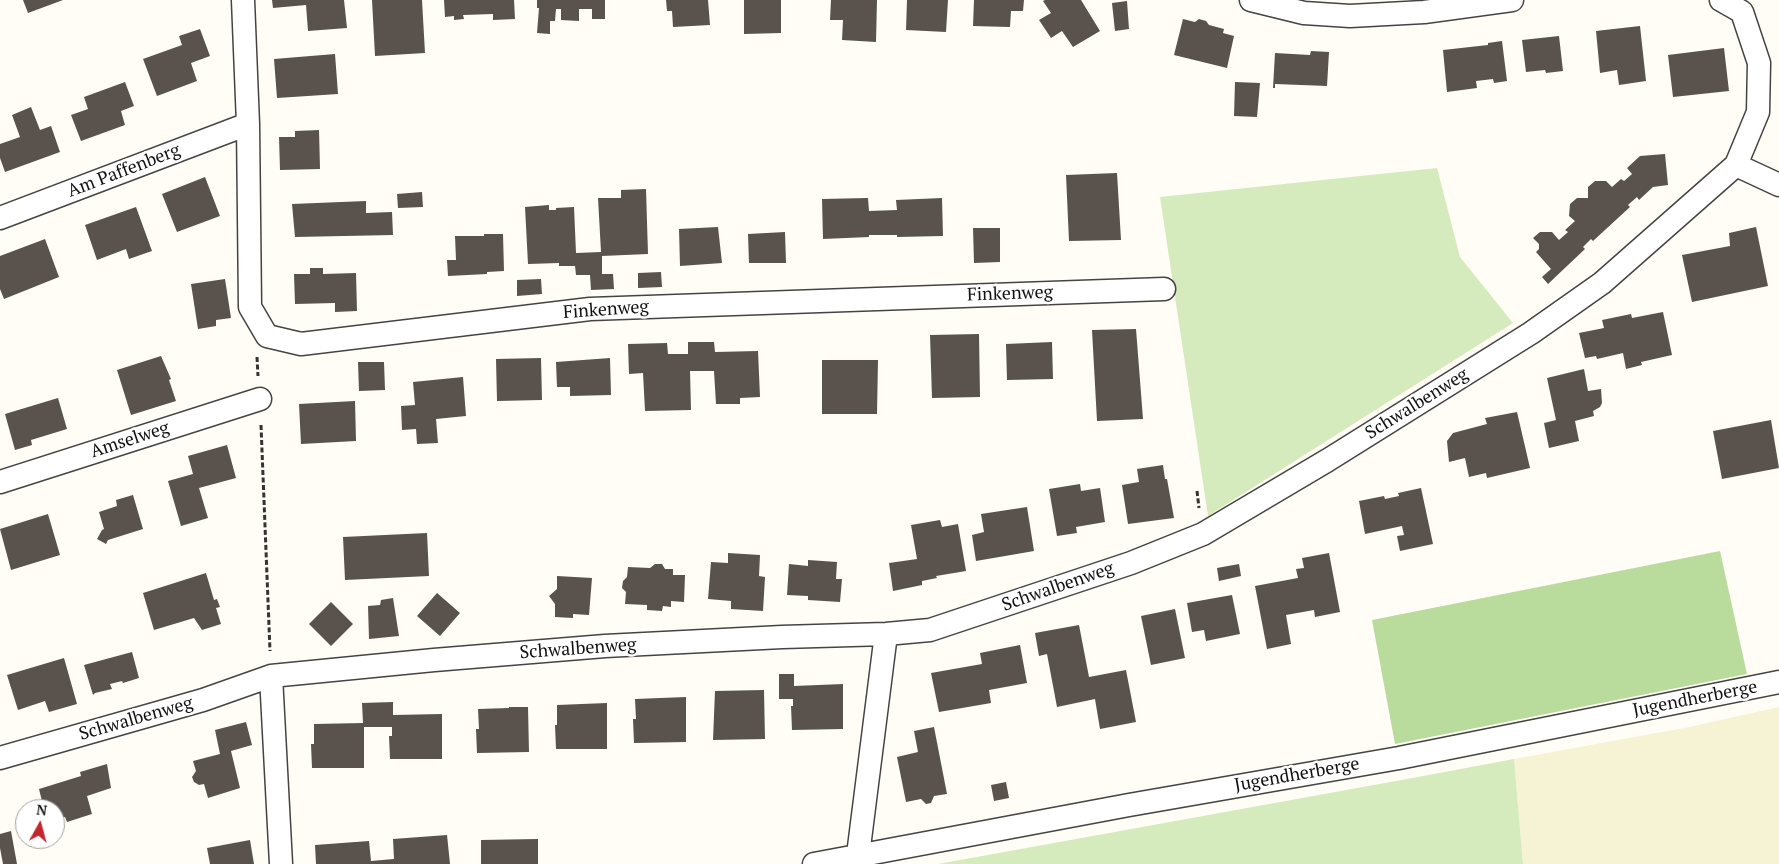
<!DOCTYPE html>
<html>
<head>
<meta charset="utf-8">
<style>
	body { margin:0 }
	#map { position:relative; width:1779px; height:864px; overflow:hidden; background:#fffdf5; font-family:"PT Serif",serif }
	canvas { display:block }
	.north { position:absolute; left:15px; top:799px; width:50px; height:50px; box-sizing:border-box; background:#fff; border:1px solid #a0a0a0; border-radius:50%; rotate:7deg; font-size:14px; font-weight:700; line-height:20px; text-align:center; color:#111 }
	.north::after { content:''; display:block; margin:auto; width:18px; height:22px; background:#c4262e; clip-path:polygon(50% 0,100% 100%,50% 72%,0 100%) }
</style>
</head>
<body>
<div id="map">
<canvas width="1779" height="864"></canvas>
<div class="north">N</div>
</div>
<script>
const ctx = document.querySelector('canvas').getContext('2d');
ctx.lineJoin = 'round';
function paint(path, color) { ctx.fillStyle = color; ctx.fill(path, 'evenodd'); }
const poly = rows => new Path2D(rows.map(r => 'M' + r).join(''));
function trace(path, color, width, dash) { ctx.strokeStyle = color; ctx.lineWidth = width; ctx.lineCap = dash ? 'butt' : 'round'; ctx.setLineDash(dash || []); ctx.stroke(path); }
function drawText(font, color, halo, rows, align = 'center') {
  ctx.font = font + ' "PT Serif",serif'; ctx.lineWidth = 5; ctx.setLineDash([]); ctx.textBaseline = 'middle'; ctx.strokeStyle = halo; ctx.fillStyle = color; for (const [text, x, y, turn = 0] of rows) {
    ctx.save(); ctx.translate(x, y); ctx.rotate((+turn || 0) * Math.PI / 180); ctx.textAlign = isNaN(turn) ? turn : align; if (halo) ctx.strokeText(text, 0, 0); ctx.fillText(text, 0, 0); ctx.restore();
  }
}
paint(poly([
	[1779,707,1779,864,1523,864,1514,759,1689,727]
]), '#f6f3d4');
paint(poly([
	[1437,168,1460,257,1513,323,1208,516,1160,197],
	[1514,759,1523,864,938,864,1418,777]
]), '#d5ebbd');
paint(poly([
	[1720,551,1747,674,1395,744,1372,620]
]), '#b9dc9c');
paint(poly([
	[23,0,63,0,28,13],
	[272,0,344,0,347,28,308,31,306,5,273,8],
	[372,0,422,0,425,53,375,56],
	[444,0,514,0,515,19,493,20,493,14,463,15,464,19,454,20,454,16,445,17],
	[537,0,605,0,605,19,592,19,592,9,579,9,579,21,561,20,561,9,556,9,555,21,550,21,550,34,537,33,539,8,537,8],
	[666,0,708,0,710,25,673,27,672,11,667,11],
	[744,0,781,0,781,33,744,34],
	[831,0,877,0,876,42,842,40,843,20,830,20],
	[907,0,948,0,946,32,906,30],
	[974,0,1024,0,1023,11,1011,11,1010,27,973,26],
	[1045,0,1081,0,1100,31,1073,47,1062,31,1051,38,1039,20,1051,13,1043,1],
	[1127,1,1129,29,1115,31,1112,3],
	[1183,19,1195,22,1199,19,1206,21,1209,25,1224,29,1223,33,1234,36,1227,68,1174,55],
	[1640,26,1646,81,1619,85,1617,70,1600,73,1596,31],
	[200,29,210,56,191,63,197,81,157,96,143,59,182,45,179,36],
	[1559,36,1563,71,1546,73,1545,70,1526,72,1522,40],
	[1502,41,1507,81,1494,83,1493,79,1476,81,1477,88,1447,92,1443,50,1488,45,1488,43],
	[1724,48,1729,91,1673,97,1668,55],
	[1311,51,1329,52,1327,86,1275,84,1275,88,1273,88,1275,53,1310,55],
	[335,54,338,94,277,98,274,59],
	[125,82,134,106,121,111,125,125,81,141,71,115,88,109,84,97],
	[1235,82,1260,83,1257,117,1234,116],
	[31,107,40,130,51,126,60,152,5,172,0,158,0,144,20,137,12,115],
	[319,130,320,169,280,170,279,137,295,137,295,131],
	[1665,154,1668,185,1653,187,1639,200,1637,197,1628,205,1630,207,1593,241,1591,239,1583,247,1585,249,1548,284,1542,277,1551,269,1536,252,1539,249,1539,244,1533,238,1540,232,1552,232,1559,240,1568,232,1565,230,1575,221,1569,216,1570,204,1577,198,1588,198,1588,187,1595,181,1606,181,1612,187,1621,179,1624,181,1632,174,1627,168,1640,156],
	[1117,173,1121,240,1069,241,1066,175],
	[205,177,220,216,177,232,162,194],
	[646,189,648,254,602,256,602,274,613,274,614,289,591,290,590,275,576,275,575,266,559,266,559,263,528,264,525,207,549,205,549,210,556,210,556,208,574,207,576,253,601,252,598,198,621,198,621,190],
	[422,192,423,207,398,208,397,194],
	[868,198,869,211,897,210,896,200,942,198,943,236,897,237,897,235,869,235,869,237,823,239,822,199],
	[366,201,366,213,392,212,393,235,295,237,292,204],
	[136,207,152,251,129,259,126,249,97,260,85,225],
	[718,227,722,263,680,266,679,229],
	[1756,227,1768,286,1692,302,1682,255,1730,246,1729,233],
	[973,228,1000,228,1000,262,974,263],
	[785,232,786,263,749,263,748,234],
	[484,234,503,234,504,271,487,272,487,274,448,276,447,260,456,260,455,236,484,236],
	[45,239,59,277,4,299,0,289,0,256],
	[310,268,323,268,323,274,356,273,357,311,335,312,335,303,295,304,294,274,310,274],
	[661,272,662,287,638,288,638,273],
	[225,279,231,318,216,320,216,326,198,329,191,284],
	[541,279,542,294,517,296,517,280],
	[1663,312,1672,355,1641,362,1642,365,1626,369,1623,353,1597,359,1596,356,1585,358,1579,333,1604,328,1602,320,1631,314,1632,318],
	[1136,329,1143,419,1097,421,1092,330],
	[979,334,980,397,932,398,930,335],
	[688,342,714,342,715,352,758,351,760,397,740,398,740,404,716,404,714,371,690,371,691,410,645,411,643,373,629,374,628,344,667,343,668,354,688,354],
	[1052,342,1053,379,1007,380,1006,344],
	[161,356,171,379,169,380,176,401,131,415,117,370],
	[541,358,542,400,497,401,496,359],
	[610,358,611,395,570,396,570,387,557,387,556,362],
	[822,360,878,360,877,414,822,414],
	[358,362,384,362,385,390,359,391],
	[1584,369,1588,391,1601,389,1602,403,1600,407,1593,411,1594,416,1575,421,1579,441,1549,448,1544,423,1556,420,1547,378],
	[463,377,466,416,436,419,438,443,417,444,416,429,402,430,401,406,415,405,413,382],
	[58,398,67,429,31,440,32,445,15,450,5,414],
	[355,401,356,441,301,444,299,404],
	[1517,412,1530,468,1487,478,1486,473,1469,477,1465,458,1449,462,1447,441,1453,433,1487,424,1485,418],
	[1771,420,1779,468,1722,479,1713,431],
	[227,445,236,478,199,488,208,518,181,526,168,481,193,474,188,456],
	[1163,465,1165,479,1167,479,1174,518,1128,524,1122,485,1139,482,1137,469],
	[1080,484,1081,491,1100,488,1105,522,1076,527,1077,533,1057,536,1049,489],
	[1421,488,1433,544,1400,551,1397,536,1404,535,1402,526,1365,534,1359,501,1384,496,1385,499,1399,496,1398,493],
	[133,495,143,529,108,540,106,544,97,539,102,530,104,529,99,512,117,506,116,500],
	[1027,507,1034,551,976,561,972,535,984,532,981,514],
	[48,514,60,555,11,570,0,529],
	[940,520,942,527,958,524,966,571,936,576,937,578,922,581,922,585,893,591,889,563,917,559,911,525],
	[427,533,429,576,345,580,343,537],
	[728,553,760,555,759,576,765,577,763,611,731,609,731,601,708,599,711,562,728,563],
	[1329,553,1340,612,1315,617,1314,610,1286,615,1291,644,1267,649,1255,586,1298,578,1296,569,1304,568,1302,558],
	[808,560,837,562,836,579,842,579,840,602,808,600,808,596,787,595,789,564,808,566],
	[655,564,662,564,665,569,673,569,673,575,685,575,684,602,671,601,671,607,663,606,662,611,647,610,647,605,625,604,626,592,622,588,623,581,627,577,628,567,650,568],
	[1239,564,1241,576,1219,581,1217,568],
	[206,573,214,600,217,599,220,607,216,608,221,624,202,630,194,618,154,630,143,593],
	[557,576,592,578,589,615,573,614,573,618,555,617,555,604,549,596,557,589],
	[437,593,460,613,440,636,417,616],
	[1232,595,1240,634,1206,641,1204,630,1192,632,1187,603],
	[393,598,399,636,369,639,368,606,380,605,381,600],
	[331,602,353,624,331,646,309,624],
	[1175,609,1185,658,1151,665,1141,616],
	[1079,625,1089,677,1126,670,1136,722,1100,729,1095,699,1057,707,1047,654,1039,656,1035,633],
	[1020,645,1027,683,989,690,991,703,939,712,931,673,982,664,980,653],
	[132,652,139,678,123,683,122,681,110,684,112,689,95,693,93,695,84,665],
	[64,658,77,704,49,712,45,701,18,710,7,675],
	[779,674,794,674,794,686,843,684,843,729,792,730,791,706,793,706,793,699,779,699],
	[764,690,765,739,713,740,715,691],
	[686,697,686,742,634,743,633,719,636,719,635,699],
	[393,702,393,715,442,714,442,759,390,759,389,736,392,736,392,727,364,727,364,768,312,768,311,744,314,744,314,724,363,723,362,703],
	[607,703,607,749,556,749,555,725,557,725,557,705],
	[509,707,528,707,529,752,477,753,476,729,479,729,478,709,509,708],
	[246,722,252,745,231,751,240,788,208,798,204,784,199,785,194,782,192,777,196,771,193,761,220,754,215,730],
	[934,727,947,794,934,796,931,803,926,804,921,799,906,802,897,757,918,752,914,731],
	[107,764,111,788,87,796,92,814,67,822,65,817,55,820,55,809,41,809,43,805,39,789,81,776,80,772],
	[1006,782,1009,798,994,801,991,785],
	[11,831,17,864,3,864,0,848,0,834],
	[447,835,450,864,316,864,315,845,369,841,371,861,394,859,393,839],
	[538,839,538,864,481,864,481,840],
	[250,840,254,864,210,864,207,848]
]), '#5a524d');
const street = poly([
	[243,0,248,124,250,307,267,336,301,344,590,309,1164,289],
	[1251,0,1304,13,1350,16,1424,12,1512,0],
	[1736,165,1779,185],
	[0,218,248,124],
	[0,482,260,399],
	[271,676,434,660,605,646,782,637,886,634,930,630,1131,563,1203,534,1328,460,1531,333,1602,283,1736,165,1758,112,1759,63,1742,12,1721,0],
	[0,758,203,700,271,676,281,864],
	[858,855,886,634],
	[814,864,1129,805,1399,758,1779,682]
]);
trace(street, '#444', 25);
trace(poly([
	[257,357,258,376],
	[261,425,270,651],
	[1197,491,1199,508]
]), '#333', 3, [5, 2.5]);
trace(street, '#fff', 22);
drawText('18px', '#111', '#fff', [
	["Am Paffenberg",124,171,-21],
	["Finkenweg",1010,294,-2],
	["Finkenweg",606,310,-4],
	["Schwalbenweg",1417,404,-32],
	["Amselweg",130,440,-18],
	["Schwalbenweg",1058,587,-19],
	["Schwalbenweg",578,649,-4],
	["Jugendherberge",1695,699,-11],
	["Schwalbenweg",136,719,-16],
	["Jugendherberge",1297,775,-10]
]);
</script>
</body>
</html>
